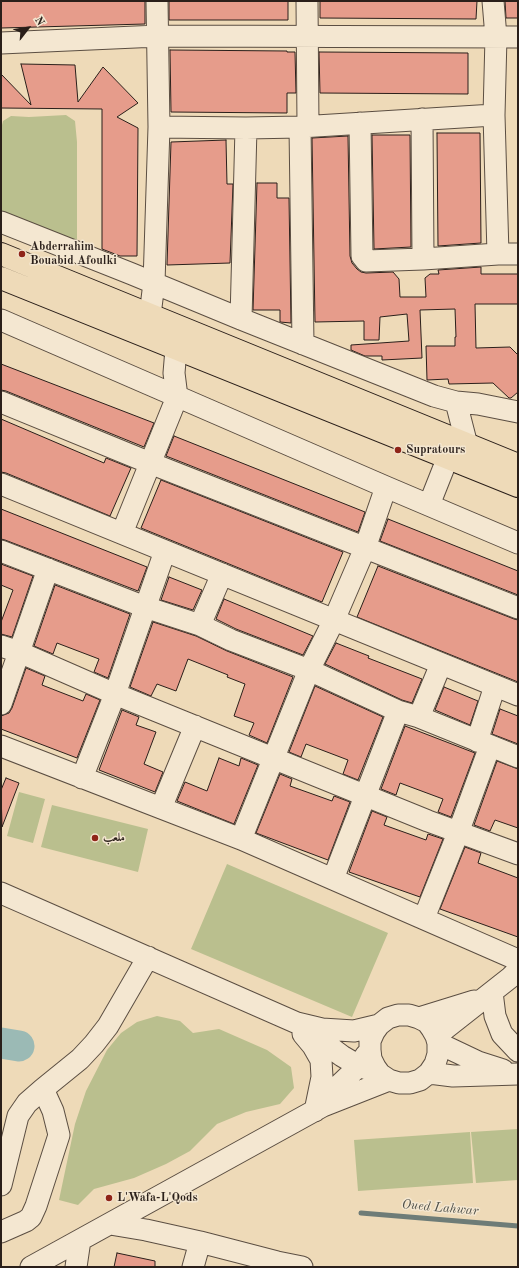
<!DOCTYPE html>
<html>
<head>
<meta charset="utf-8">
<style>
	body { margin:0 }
	#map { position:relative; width:519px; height:1268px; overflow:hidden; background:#eedab8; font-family:"Old Standard TT",serif }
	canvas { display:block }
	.frame { position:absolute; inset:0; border:2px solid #2a1f1a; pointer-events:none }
	.north { position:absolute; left:8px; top:8px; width:40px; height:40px; -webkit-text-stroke:3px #f4e7d1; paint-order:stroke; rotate:59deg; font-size:11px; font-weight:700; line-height:16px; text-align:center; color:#2a1f1a }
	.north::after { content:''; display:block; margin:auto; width:14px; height:18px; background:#2a1f1a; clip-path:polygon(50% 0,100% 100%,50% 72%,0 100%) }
</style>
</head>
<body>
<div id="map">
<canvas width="519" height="1268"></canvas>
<div class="frame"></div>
<div class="north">N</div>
</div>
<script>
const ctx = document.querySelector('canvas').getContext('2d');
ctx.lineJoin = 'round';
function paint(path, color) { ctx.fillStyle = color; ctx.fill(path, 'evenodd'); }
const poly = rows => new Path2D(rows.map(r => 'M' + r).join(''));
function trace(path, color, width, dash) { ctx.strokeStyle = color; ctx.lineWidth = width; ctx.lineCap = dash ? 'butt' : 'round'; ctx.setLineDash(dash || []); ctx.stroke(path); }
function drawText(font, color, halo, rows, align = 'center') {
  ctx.font = font + ' "Old Standard TT",Amiri,serif'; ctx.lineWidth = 3; ctx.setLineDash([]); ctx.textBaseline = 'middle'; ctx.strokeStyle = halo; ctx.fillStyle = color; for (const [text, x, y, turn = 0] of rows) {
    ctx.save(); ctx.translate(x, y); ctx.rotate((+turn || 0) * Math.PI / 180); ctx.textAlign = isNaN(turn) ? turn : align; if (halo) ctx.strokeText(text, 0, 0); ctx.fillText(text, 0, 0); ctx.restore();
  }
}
paint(poly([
	[66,115,75,121,77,142,77,244,1,213,1,129,3,121,11,116,29,117],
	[19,792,45,799,33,843,7,836],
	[52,805,148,829,138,872,41,847],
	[227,864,388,933,352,1017,191,949],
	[157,1016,180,1021,193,1033,219,1029,267,1050,291,1067,294,1088,280,1104,246,1112,217,1124,190,1151,166,1164,134,1178,94,1189,78,1205,59,1200,75,1124,86,1091,107,1050,121,1033,137,1022],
	[518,1129,518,1180,476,1183,471,1132],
	[470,1132,473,1183,358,1191,354,1140]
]), '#babf8e');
trace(poly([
	[361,1213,518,1226]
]), '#6e7c77', 5);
trace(poly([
	[1,1043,19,1046]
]), '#9bbab5', 31);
const building = poly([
	[1,1,145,1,145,24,1,28,1,1],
	[169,1,288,1,288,20,169,20,169,1],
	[320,1,477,1,476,19,320,18,320,1],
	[505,1,518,1,518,18,506,18,505,1],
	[170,50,287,51,287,52,295,52,296,93,287,93,287,113,171,112,170,50],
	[319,52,468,53,468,94,320,93,319,52],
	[21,64,75,65,78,102,103,67,138,103,117,117,138,128,137,256,120,256,102,249,102,109,1,108,1,74,31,105,21,64],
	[437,133,480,133,481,243,438,246,437,133],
	[372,135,410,135,411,247,374,249,372,135],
	[348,136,350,256,352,263,357,269,361,272,366,273,393,272,399,279,400,297,426,297,425,278,430,274,439,274,438,270,481,267,481,274,518,274,518,304,475,304,476,348,510,347,518,355,518,392,511,398,509,398,493,383,449,384,448,379,427,380,426,346,455,346,455,337,456,337,455,309,420,310,422,358,382,360,382,356,365,356,351,350,351,345,409,341,407,314,380,317,379,340,364,340,364,321,315,322,312,138,348,136],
	[226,140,227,184,233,184,230,263,167,265,171,142,226,140],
	[257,183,277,183,277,198,289,198,291,323,280,322,280,310,253,310,257,183],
	[1,364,154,423,144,447,6,391,1,390,1,364],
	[1,419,104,463,106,458,131,468,110,516,6,473,1,472,1,419],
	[174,436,365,512,358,532,166,456,174,436],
	[161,480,343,552,322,602,141,528,161,480],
	[1,509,147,567,138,591,5,540,1,539,1,509],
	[388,519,518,571,518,595,380,541,388,519],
	[1,564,33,576,12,637,1,634,1,622,13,590,1,585,1,564],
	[378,566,514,619,518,620,518,682,357,617,378,566],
	[169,577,202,590,193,610,161,600,169,577],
	[55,585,130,614,108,678,94,672,99,659,57,643,53,654,34,646,55,585],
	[224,599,313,636,303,655,236,629,216,619,224,599],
	[153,622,196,636,227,651,293,677,267,743,249,735,254,723,234,716,245,684,227,677,228,675,188,659,176,691,157,684,151,696,130,687,153,622],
	[336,643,369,656,368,658,422,679,412,703,402,700,325,664,336,643],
	[26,668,45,676,42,685,83,701,86,694,100,700,77,758,1,729,1,716,9,713,12,708,26,668],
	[315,686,383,717,358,780,343,774,348,760,306,744,301,757,289,752,315,686],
	[444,687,478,701,470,725,435,710,444,687],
	[500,709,518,716,518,744,492,734,500,709],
	[122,710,139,717,136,725,156,732,144,764,163,772,155,792,99,770,122,710],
	[405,726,475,753,451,817,438,812,443,799,400,783,396,795,381,789,405,726],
	[219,758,239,766,241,758,258,765,234,824,177,801,185,782,207,791,219,758],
	[497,761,518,769,518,828,495,820,490,831,474,825,497,761],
	[280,774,292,779,290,786,332,801,334,796,350,802,328,860,256,833,280,774],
	[6,778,19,783,2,827,1,790,6,778],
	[372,811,387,817,384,825,426,840,428,834,443,839,420,897,349,872,372,811],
	[465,847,481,853,478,863,518,878,518,937,440,909,465,847],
	[117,1253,155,1261,155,1267,114,1267,117,1253]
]);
paint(building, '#e69c8b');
trace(building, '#2a1f1a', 1);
const minor = poly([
	[307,1,308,126],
	[493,1,496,37,494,115,498,254],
	[1,43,158,36,518,37],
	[422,119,423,259],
	[360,123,362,256,366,261,423,259,498,254,518,254],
	[159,127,246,128,300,127,494,115],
	[300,127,303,344],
	[1,222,132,274,241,319,434,396,456,402,478,404,518,412],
	[150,315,154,283,159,127,157,1],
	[241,319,246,128],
	[1,320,386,487,518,543],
	[1,402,150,463,518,608],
	[456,402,467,445],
	[1,484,518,695],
	[429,505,448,457],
	[122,533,177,397,174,373,176,349],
	[1,551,145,607,200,625,231,640,309,670,398,711,419,717,518,757],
	[200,625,222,574],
	[1,646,19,652,115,694,428,821,518,854],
	[1,704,48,569],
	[419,717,441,664],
	[477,741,495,686],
	[1,746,241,839,518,960],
	[82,778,115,694,165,551],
	[161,808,195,726],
	[241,839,309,670,334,620,365,548,386,487],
	[333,879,398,711],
	[1,893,297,1023,322,1029,354,1031,379,1025],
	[424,918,458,833,490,746],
	[492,992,495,1016,502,1034,518,1051],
	[419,1018,474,1001],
	[303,1027,342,1056,359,1066,380,1074,389,1080,399,1083,410,1083,420,1080,429,1073,435,1064,438,1054,438,1043,436,1036,432,1029,427,1022,419,1018,409,1015,398,1015,388,1018,379,1025,374,1032,370,1041,370,1050,371,1059,375,1067,380,1074],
	[303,1034,313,1046,321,1060,322,1077,315,1111],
	[436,1036,511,977,518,970],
	[438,1043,478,1062,503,1070],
	[429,1073,453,1076,518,1074],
	[323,1106,337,1087,359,1066,366,1055],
	[1,1185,18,1116,27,1103,43,1089],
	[110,1224,146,1230,200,1242,277,1262,302,1267],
	[1,1232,26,1221,31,1217,36,1206,59,1135,53,1111,43,1089,80,1059,94,1044,108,1026,148,957],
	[31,1267,323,1106,389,1080],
	[76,1267,80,1240],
	[193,1267,200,1242]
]);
const major = poly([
	[1,254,518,465],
	[1,278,518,486]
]);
trace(minor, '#5b4e42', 23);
trace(major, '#2a1f1a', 24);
trace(minor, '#f4e7d1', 21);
trace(major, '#eedab8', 22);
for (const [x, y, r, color] of [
	[22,254,4,"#8f2418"],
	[398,450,4,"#8f2418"],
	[95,838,4,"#8f2418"],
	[109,1198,4,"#8f2418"]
]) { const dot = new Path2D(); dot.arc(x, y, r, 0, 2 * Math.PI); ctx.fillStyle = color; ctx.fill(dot); trace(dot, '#f4e7d1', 1.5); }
drawText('bold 12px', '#2a1f1a', '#f4e7d1', [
	["Abderrahim",30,247],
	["Bouabid Afoulki",30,261],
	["Supratours",406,450],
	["ملعب",103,838],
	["L'Wafa-L'Qods",117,1198]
], 'left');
drawText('italic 13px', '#4c4e48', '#f4e7d1', [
	["Oued Lahwar",440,1208,5]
]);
</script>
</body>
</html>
